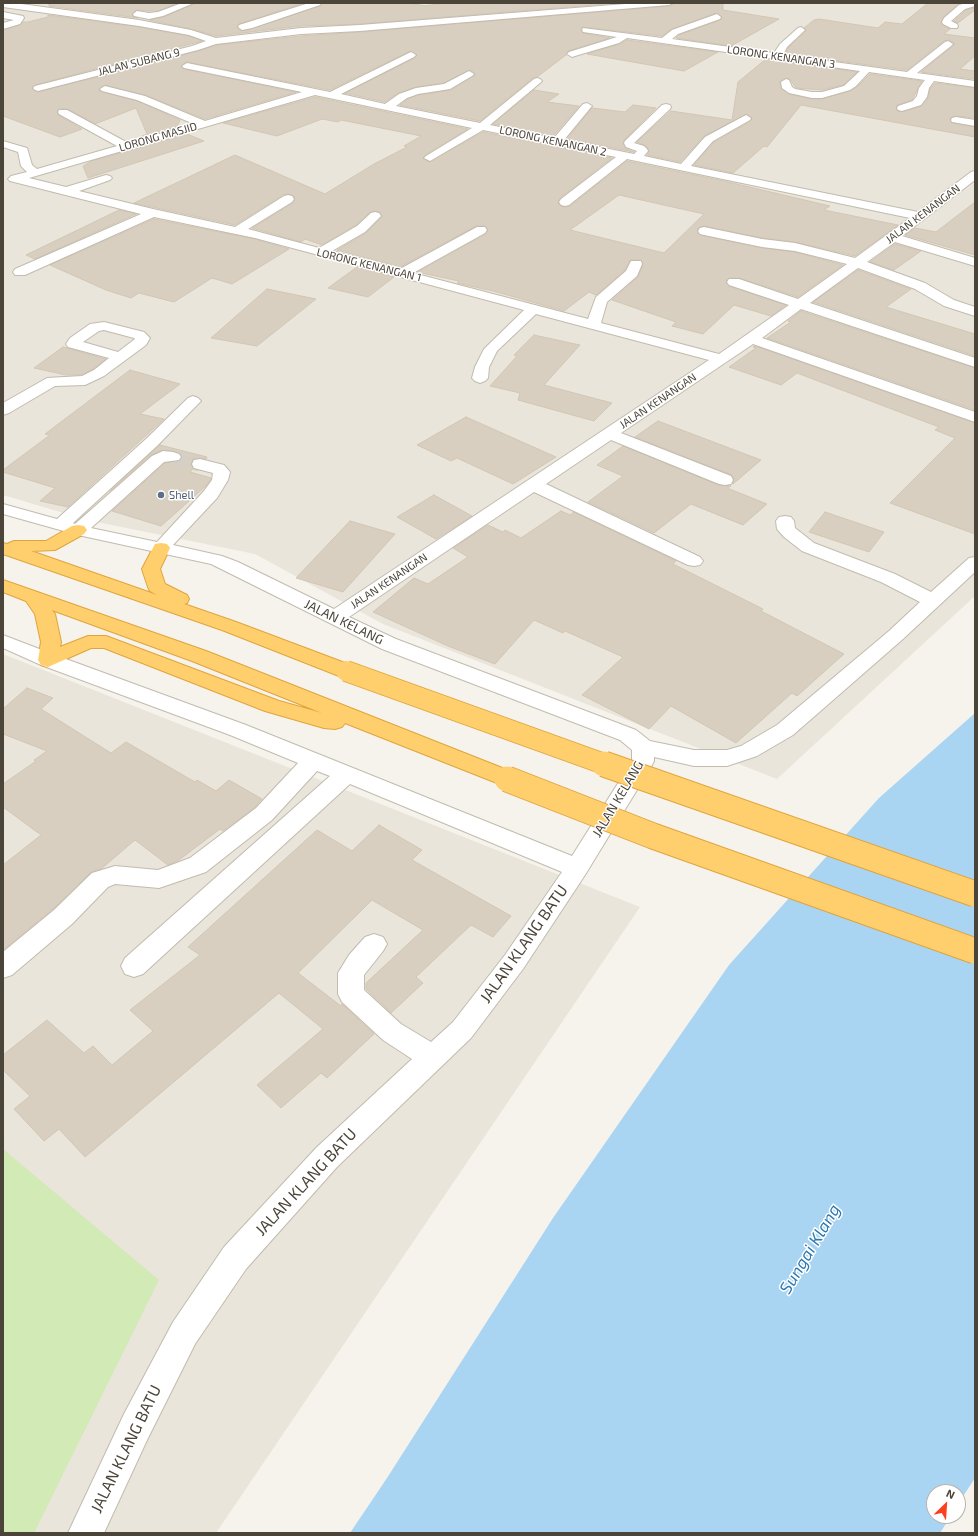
<!DOCTYPE html>
<style>
body{margin:0}
#map{position:relative;width:978px;height:1536px;overflow:hidden;background:#f6f3ec;font-family:"Exo 2",sans-serif}
canvas{display:block}
.frame{position:absolute;inset:0;border:4px solid #4b4439;pointer-events:none}
.north{position:absolute;left:926px;top:1484px;width:40px;height:40px;box-sizing:border-box;background:#fff;border:1px solid #b7b4b0;border-radius:50%;rotate:25deg;font-size:11px;font-weight:700;line-height:16px;text-align:center;color:#4b4439}
.north::after{content:'';display:block;margin:auto;width:14px;height:18px;background:#fc3f1d;clip-path:polygon(50% 0,100% 100%,50% 72%,0 100%)}
</style>
<div id="map">
<canvas width="978" height="1536"></canvas>
<div class="frame"></div>
<div class="north">N</div>
</div>
<script>
const c = document.querySelector('canvas').getContext('2d');
c.lineJoin = 'round';
function fillPath(path, color) { c.fillStyle = color; c.fill(path, 'evenodd'); }
const shape = rows => new Path2D(rows.map(r => 'M' + r).join(''));
function stroke(path, color, width, dash) { c.strokeStyle = color; c.lineWidth = width; c.lineCap = dash ? 'butt' : 'round'; c.setLineDash(dash || []); c.stroke(path); }
function drawText(font, color, halo, rows, align = 'center') {
  c.font = font + ' "Exo 2",sans-serif'; c.lineWidth = 3; c.setLineDash([]); c.textBaseline = 'middle'; c.strokeStyle = halo; c.fillStyle = color; for (const [text, x, y, turn = 0] of rows) {
    c.save(); c.translate(x, y); c.rotate((+turn || 0) * Math.PI / 180); c.textAlign = isNaN(turn) ? turn : align; if (halo) c.strokeText(text, 0, 0); c.fillText(text, 0, 0); c.restore();
  }
}
const residential = shape([
 [3,3,975,3,975,596,777,779,383,624,255,554,87,520,3,495],
 [3,654,640,907,216,1533,3,1533]
]);
const green = shape([
 [3,1149,159,1280,34,1533,3,1533]
]);
const water = shape([
 [975,713,975,1478,958,1504,958,1492,934,1492,934,1516,951,1516,940,1533,350,1533,387,1478,553,1218,729,965,879,798]
]);
const building = shape([
 [49,3,178,3,158,11,149,11,136,10,132,15,134,17,138,18,49,6,49,3],
 [195,3,304,3,239,24,237,27,242,31,320,6,322,3,409,3,425,6,444,3,619,3,360,24,301,26,216,36,191,29,149,20,164,17,195,3],
 [674,3,723,3,723,10,779,19,731,46,676,38,679,35,720,20,722,17,716,13,672,29,662,36,582,27,581,31,583,33,610,38,568,51,566,55,537,77,533,78,480,121,400,105,408,99,418,95,451,90,475,75,475,73,470,70,444,83,416,87,398,93,385,102,345,93,415,58,417,55,410,51,330,90,186,62,181,66,184,69,296,92,205,119,145,95,105,85,99,88,99,90,102,92,137,101,180,120,177,127,138,138,147,134,136,108,95,124,68,109,59,108,57,111,58,115,82,129,60,137,3,116,3,30,20,25,23,22,28,22,48,17,48,15,139,27,189,36,202,41,35,85,32,88,38,92,198,51,216,45,301,36,360,32,669,6,674,3],
 [928,3,961,3,943,17,941,23,942,25,950,29,944,34,975,38,975,56,960,69,975,71,975,79,921,72,954,45,954,43,949,40,944,41,907,70,785,54,788,48,806,31,804,28,814,20,819,19,878,28,885,22,902,24,928,3],
 [975,8,975,10,958,23,954,21,966,10,975,8],
 [627,40,718,52,684,71,587,54,619,44,627,40],
 [766,59,857,72,843,85,822,90,796,88,790,79,786,78,780,81,781,89,788,94,812,99,822,99,850,91,857,87,870,74,922,81,912,100,897,105,897,111,902,112,922,106,928,98,930,89,935,83,975,88,975,118,956,116,952,117,950,119,952,123,975,127,975,137,801,105,767,147,764,146,733,173,694,165,714,142,751,121,752,118,747,114,704,136,680,162,647,155,649,152,648,148,644,145,637,142,671,111,732,120,738,82,766,59],
 [534,90,559,94,547,102,579,106,553,136,493,124,534,90],
 [315,97,468,129,425,155,423,158,429,162,483,132,612,158,560,198,558,203,561,206,565,207,570,206,627,161,724,181,830,206,824,210,898,225,855,256,795,242,762,238,704,226,700,227,697,230,700,235,762,248,795,252,843,265,798,297,739,278,729,278,726,281,729,286,786,305,771,316,734,305,703,334,672,326,676,322,612,300,638,277,643,265,641,260,630,260,625,270,596,295,589,292,564,311,493,291,457,283,459,281,417,272,486,234,488,229,485,226,476,226,400,267,337,250,366,233,382,217,380,212,375,211,370,212,356,225,322,245,305,239,301,242,252,228,293,203,295,198,292,195,288,194,283,195,235,225,134,203,235,155,325,194,374,164,407,147,404,146,421,136,341,120,338,122,322,119,277,136,223,123,315,97],
 [619,195,704,214,664,253,570,230,619,195],
 [633,105,656,108,624,140,623,144,625,148,634,152,567,139,592,108,625,112,633,105],
 [187,134,204,141,88,178,83,166,92,161,187,134],
 [975,202,975,255,905,235,915,228,936,232,975,202],
 [119,210,136,214,35,259,26,255,119,210],
 [154,219,255,239,289,249,232,284,212,278,174,302,139,293,131,298,106,290,50,265,154,219],
 [895,244,921,251,894,270,870,262,895,244],
 [357,267,394,277,368,297,328,288,357,267],
 [858,270,911,289,886,307,975,334,975,356,813,302,858,270],
 [267,289,316,299,257,346,211,338,267,289],
 [801,311,975,368,975,410,767,338,791,322,788,321,801,311],
 [534,335,580,345,544,385,612,403,594,421,518,400,520,393,490,386,517,356,514,355,534,335],
 [755,346,975,423,975,534,890,503,955,438,935,430,939,427,797,373,781,385,729,367,756,348,753,347,755,346],
 [63,347,67,348,106,359,93,369,82,375,66,375,34,368,63,347],
 [130,370,180,384,140,414,164,419,68,507,40,501,55,488,3,472,3,470,50,435,45,434,130,370],
 [466,417,556,457,513,484,457,458,451,461,417,445,466,417],
 [658,421,761,460,733,484,734,479,732,475,635,437,658,421],
 [160,445,207,457,206,459,200,458,193,459,191,465,193,469,190,472,211,478,211,479,206,486,161,526,112,511,165,463,180,461,182,456,179,453,162,450,151,455,110,491,160,445],
 [623,446,718,485,731,486,727,488,767,504,743,525,691,504,654,533,588,502,623,476,597,465,623,446],
 [434,495,472,516,436,539,397,517,434,495],
 [561,511,570,515,574,512,676,561,673,564,763,609,761,611,844,654,797,696,792,693,736,743,671,706,649,729,582,695,623,657,565,631,563,633,534,620,495,664,448,646,373,612,414,578,428,584,468,557,453,548,488,525,503,532,505,530,521,538,561,511],
 [825,512,884,532,869,552,809,532,825,512],
 [350,521,395,534,343,592,296,578,350,521],
 [27,688,53,698,41,709,111,753,126,742,195,782,197,780,216,791,229,780,262,799,253,809,223,831,220,829,179,860,168,865,135,840,101,869,91,872,53,909,3,950,3,865,41,835,3,807,3,784,36,761,34,760,47,751,3,734,3,709,27,688],
 [379,825,422,850,412,860,511,916,493,937,471,925,416,977,423,983,391,1013,366,989,366,983,423,930,372,900,298,973,341,1006,342,1004,374,1034,327,1078,321,1073,281,1108,257,1085,323,1029,279,993,85,1157,59,1129,44,1141,14,1109,30,1096,3,1070,3,1055,47,1020,84,1053,93,1046,112,1065,153,1031,130,1010,200,955,188,947,317,830,352,851,379,825]
]);
const minorTunnel = shape([
 [173,457,200,464]
]);
const minor = shape([
 [3,3,14,3,139,20,191,30,216,38,301,28,360,25,638,3,673,3,669,5,360,31,301,34,216,44,198,50,38,91,35,90,33,88,35,86,192,46,206,41,189,35,139,26,3,7,3,3],
 [182,3,194,3,163,16,149,19,134,16,133,14,137,11,149,13,158,12,182,3],
 [309,3,321,3,320,5,252,28,242,30,238,27,239,25,309,3],
 [966,3,975,3,975,6,965,9,951,21,957,24,958,26,957,28,951,28,943,24,942,22,944,18,959,5,966,3],
 [3,12,23,16,24,18,20,24,3,29,3,23,14,20,3,18,3,12],
 [717,14,721,17,720,19,678,34,672,39,774,53,780,44,798,28,801,27,805,30,787,47,783,55,907,72,945,42,948,41,953,44,951,46,917,73,975,81,975,87,934,81,929,88,927,97,921,105,902,111,898,110,897,108,898,106,913,101,917,96,919,88,925,80,869,72,856,86,850,90,822,98,812,98,789,93,782,88,781,82,786,79,789,80,792,87,795,89,812,92,822,92,844,86,860,71,627,38,619,43,575,56,572,57,567,54,569,52,617,37,583,32,582,30,583,28,662,38,672,30,717,14],
 [411,52,416,55,414,57,341,94,385,104,399,94,416,88,444,84,469,71,474,74,472,76,450,89,418,94,407,98,396,106,480,123,534,79,537,78,540,79,542,81,540,83,490,125,554,138,583,104,587,103,592,106,564,140,634,154,637,151,626,147,624,143,625,141,662,105,666,104,670,105,671,107,670,109,634,143,644,146,647,149,648,151,644,156,681,164,705,137,746,115,751,118,750,120,713,141,691,166,918,212,971,172,975,171,975,180,902,236,975,258,975,266,895,242,867,262,925,283,954,300,975,307,975,316,944,306,915,289,858,268,810,303,975,358,975,367,801,309,762,338,975,412,975,422,753,344,621,433,731,476,733,480,731,484,725,485,719,484,611,440,546,484,700,557,703,561,700,565,694,566,688,565,534,492,349,617,396,639,636,730,650,741,694,750,727,750,741,746,777,725,889,631,920,602,881,582,802,551,784,537,777,529,776,521,779,517,785,516,791,517,794,521,795,528,814,543,895,574,931,592,969,558,975,557,975,572,903,639,793,735,757,756,727,766,694,766,654,757,654,761,651,767,585,875,523,969,471,1038,337,1167,246,1269,195,1344,148,1438,104,1533,68,1533,124,1414,173,1322,224,1247,317,1147,412,1059,383,1040,342,1002,338,994,338,973,349,955,365,937,374,934,383,937,387,944,383,951,364,975,364,990,401,1024,431,1042,453,1022,505,955,562,872,350,784,143,974,134,977,125,974,121,966,125,958,330,776,317,771,272,820,206,872,159,888,115,884,108,887,72,924,12,975,3,978,3,952,54,910,92,873,115,866,158,870,190,858,256,808,298,763,230,735,41,665,3,648,3,635,55,655,246,725,572,856,632,761,632,750,620,740,382,649,211,564,78,535,3,514,3,504,57,519,146,439,188,398,193,396,198,398,201,401,198,404,158,445,73,523,75,524,152,456,163,451,173,452,179,454,181,457,179,460,164,462,91,528,157,542,204,491,212,480,213,473,194,468,192,464,194,460,200,459,224,465,230,472,228,480,217,498,173,545,222,556,238,562,334,609,709,360,536,314,497,351,489,367,488,378,485,381,480,383,475,381,472,378,475,367,484,349,524,310,255,238,154,217,25,275,15,275,13,272,15,269,141,214,10,181,8,179,11,176,27,172,21,166,18,152,3,147,3,141,27,148,32,165,37,169,117,146,59,114,58,112,59,110,67,110,128,143,194,124,137,100,102,91,100,89,105,86,145,96,205,121,302,92,184,68,182,66,187,63,330,92,411,52],
 [315,95,472,128,426,156,424,158,430,161,483,130,616,157,561,199,559,202,561,205,565,206,569,205,627,159,910,218,855,258,795,243,762,239,704,227,700,228,698,231,700,234,704,235,762,247,795,251,847,264,798,299,739,279,729,279,727,282,729,285,789,305,719,354,601,323,607,302,637,276,642,264,641,261,631,261,626,271,596,297,588,319,413,273,485,233,487,230,485,227,477,227,400,269,332,251,365,232,381,216,379,213,375,212,371,213,357,226,319,248,248,229,292,202,294,199,292,196,288,195,284,196,235,227,153,209,79,191,110,180,112,178,110,176,106,175,66,187,29,178,315,95],
 [956,117,975,120,975,126,952,122,951,120,952,118,956,117],
 [104,322,144,332,150,338,146,345,104,376,85,385,55,386,9,413,3,415,3,403,47,378,82,376,94,370,109,358,68,347,66,344,70,338,90,324,104,322],
 [104,330,134,338,135,339,118,352,83,342,99,331,104,330]
]);
const highway = shape([
 [78,525,84,526,87,530,84,534,55,550,31,551,157,595,150,591,148,587,142,569,155,544,161,543,167,544,170,548,160,569,165,584,187,595,189,599,187,603,184,604,236,622,353,666,356,671,353,676,346,678,339,676,222,630,3,554,3,543,7,544,14,541,46,541,72,526,78,525],
 [3,580,206,651,515,773,518,779,515,785,507,787,345,723,342,727,335,729,324,728,265,711,104,648,91,648,48,667,41,665,38,660,41,642,35,614,26,601,3,592,3,580],
 [52,610,192,661,322,713,279,701,106,636,88,636,60,647,61,642,55,614,52,610]
]);
const highwayBridgeFar1 = shape([
 [346,671,607,765]
]);
const highwayBridge = shape([
 [604,764,975,894],
 [507,779,653,836,975,951]
]);
const markers = [
 [161,495,4,"#5c6f8a"]
];
const farStreetnames = [
 ["LORONG KENANGAN 3",781,57,8],
 ["JALAN SUBANG 9",139,62,-14],
 ["LORONG MASJID",158,137,-16],
 ["LORONG KENANGAN 2",553,141,12],
 ["JALAN KENANGAN",923,214,-37],
 ["LORONG KENANGAN 1",369,265,14],
 ["JALAN KENANGAN",658,401,-34],
 ["JALAN KENANGAN",389,581,-34]
];
const farServicenames = [
 ["Shell",169,495]
];
const streetNames = [
 ["JALAN KELANG",344,622,26],
 ["JALAN KELANG",618,799,-59]
];
const nearStreetnames = [
 ["JALAN KLANG BATU",524,944,-55],
 ["JALAN KLANG BATU",306,1182,-47],
 ["JALAN KLANG BATU",126,1449,-64]
];
const nearWaternames = [
 ["Sungai Klang",810,1249,-59]
];
fillPath(residential, '#eae5da');
fillPath(green, '#d2eab5');
fillPath(water, '#a9d4f2');
fillPath(building, '#d8cfc1');
stroke(building, '#d3c7b4', 1);
stroke(minorTunnel, '#d4d0c8', 15, [15, 8]);
stroke(minor, '#c2bbae', 2);
stroke(highway, '#e0a43c', 2);
fillPath(minor, '#fff');
fillPath(highway, '#ffcf6e');
stroke(highwayBridgeFar1, '#e0a43c', 22, []);
stroke(highwayBridge, '#e0a43c', 27, []);
stroke(highwayBridgeFar1, '#ffcf6e', 20);
stroke(highwayBridge, '#ffcf6e', 25);
for (const [x, y, r, color] of markers) { const dot = new Path2D(); dot.arc(x, y, r, 0, 2 * Math.PI); c.fillStyle = color; c.fill(dot); stroke(dot, '#fff', 1.5); }
drawText('11px', '#4b4439', '#fff', farStreetnames);
drawText('11px', '#4e5e75', '#fff', farServicenames, 'left');
drawText('13px', '#4b4439', '#fff', streetNames);
drawText('16px', '#4b4439', '#fff', nearStreetnames);
drawText('italic 17px', '#2e7ab2', '#fff', nearWaternames);
</script>
